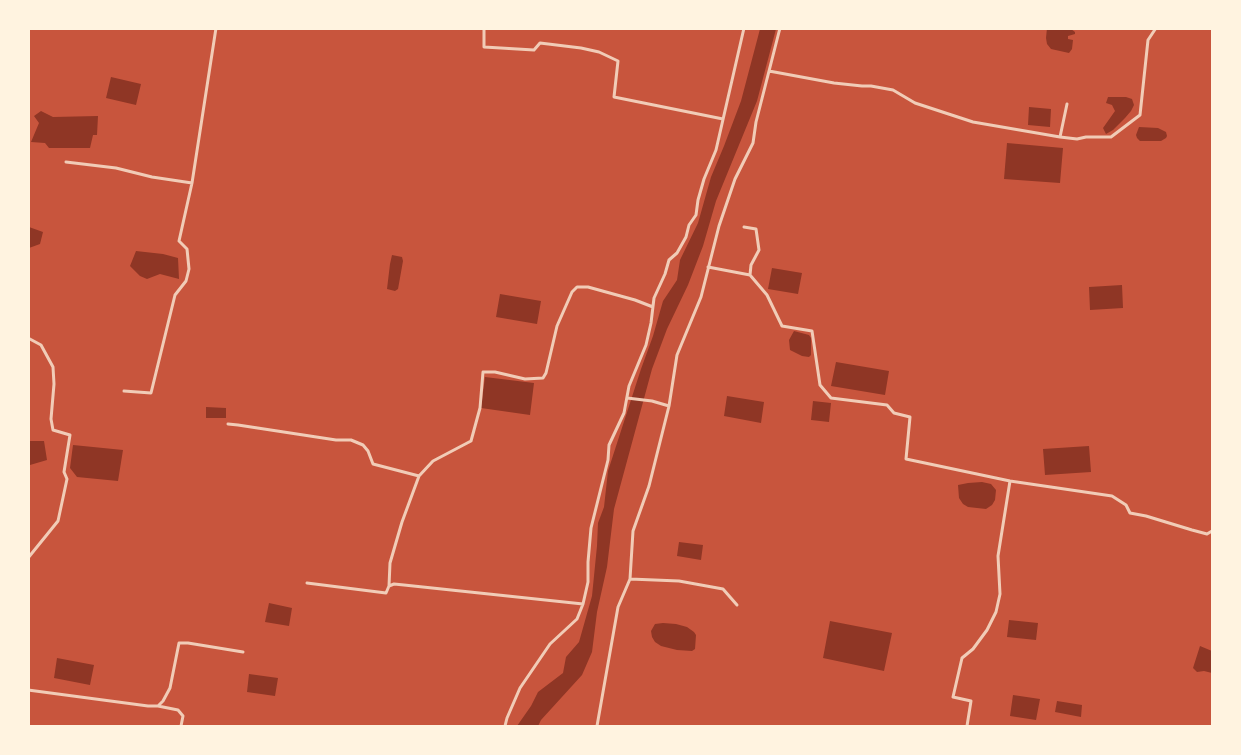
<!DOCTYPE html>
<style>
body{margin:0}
#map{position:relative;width:1241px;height:755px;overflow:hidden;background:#c8553d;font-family:Ubuntu,sans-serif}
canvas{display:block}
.frame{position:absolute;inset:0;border:30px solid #fff3e0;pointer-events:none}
</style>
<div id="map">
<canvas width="1241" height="755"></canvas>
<div class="frame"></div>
</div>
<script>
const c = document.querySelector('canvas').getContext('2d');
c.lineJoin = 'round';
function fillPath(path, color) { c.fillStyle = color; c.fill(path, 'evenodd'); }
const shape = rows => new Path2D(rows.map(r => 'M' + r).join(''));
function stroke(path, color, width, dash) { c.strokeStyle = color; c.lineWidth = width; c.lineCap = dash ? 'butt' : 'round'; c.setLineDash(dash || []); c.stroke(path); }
const water = shape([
 [1047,28,1071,29,1075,32,1075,34,1068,36,1068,39,1073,40,1072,49,1069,53,1051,49,1047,44,1046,38],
 [760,29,776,29,757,101,716,201,703,246,688,285,667,329,652,369,614,509,607,567,597,612,592,652,582,675,541,720,538,726,517,726,531,706,538,692,563,673,566,657,579,642,592,596,597,546,598,523,604,507,608,471,641,369,653,336,663,301,677,280,680,260,698,223,711,177,724,146,741,101],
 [111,77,141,84,136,105,106,98],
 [1108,97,1126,97,1132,99,1134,105,1131,111,1125,118,1113,130,1106,134,1103,128,1115,111,1112,105,1106,103],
 [1029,107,1051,109,1050,127,1028,125],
 [41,111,53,117,98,116,97,135,93,135,90,148,49,148,45,143,31,142,39,123,34,116],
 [1139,127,1158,128,1166,132,1167,136,1166,138,1161,141,1140,141,1137,138,1136,135],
 [1007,143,1063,148,1060,183,1004,179],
 [29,227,43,232,40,244,29,248],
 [136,251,163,254,178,258,179,279,160,274,147,279,140,276,130,266],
 [392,255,402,257,403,261,398,289,395,291,387,289,390,264],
 [772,268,802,273,798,294,768,289],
 [1122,285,1123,308,1090,310,1089,287],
 [500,294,541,301,537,324,496,317],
 [794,331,809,335,811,338,811,355,809,357,802,356,790,350,789,340],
 [836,362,889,371,885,395,831,386],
 [485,377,534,383,530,415,481,408],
 [727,396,764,402,761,423,724,416],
 [813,401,831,403,829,422,811,420],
 [206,407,226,408,226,418,206,418],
 [29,441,44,441,47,460,30,465,29,464],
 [73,445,123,450,118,481,77,477,70,468],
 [1089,446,1091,472,1045,475,1043,449],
 [982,482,991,484,996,490,995,500,992,505,986,509,968,507,963,504,959,498,958,485,968,483],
 [679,542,703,545,701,560,677,556],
 [269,603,292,608,289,626,265,622],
 [1009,620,1038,623,1036,640,1007,637],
 [830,621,892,633,884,671,823,658],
 [663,623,676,624,687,627,694,632,696,635,695,649,692,651,677,650,661,646,655,642,652,637,651,631,655,624],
 [1200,646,1212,651,1212,673,1204,671,1197,672,1193,668],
 [57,658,94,665,90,685,54,678],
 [249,674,278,678,275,696,247,692],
 [1013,695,1040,699,1036,720,1010,716],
 [1057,701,1082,705,1081,717,1055,712]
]);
const minor = shape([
 [484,28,484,47,534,50,540,43,581,48,599,52,618,61,614,97,723,119],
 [769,71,834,83,862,86,871,86,893,90,915,103,973,122,1060,137],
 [1067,104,1060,137,1077,139,1086,137,1111,137,1140,115,1148,40,1156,28],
 [66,162,116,168,152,177,192,183],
 [744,227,756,229,759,250,751,265,750,275],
 [708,267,750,275,767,295,782,326,812,331,820,385,831,398,887,405,894,413,910,417,906,459,1010,481,1112,496,1126,505,1130,513,1146,516,1192,530,1207,534,1212,531],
 [28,338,41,345,53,367,54,384,51,419,53,430,70,435,64,472,67,479,58,521,28,558],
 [124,391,151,393,175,295,186,281,189,269,187,249,179,241,192,183,216,28],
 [627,398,652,401,669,406],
 [228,424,238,425,336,440,351,440,363,445,368,451,373,464,419,476],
 [630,579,679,581,723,589,737,605],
 [307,583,386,593,389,586,394,584,404,585,583,604],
 [389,586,390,563,402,522,419,476,433,461,471,441,480,408,483,372,495,372,525,379,543,378,546,373,557,326,572,292,577,287,588,287,635,300,653,307],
 [28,690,148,706,158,706,178,710,183,716,181,726],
 [158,706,163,701,170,688,179,643,188,643,243,652],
 [505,726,507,718,520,688,550,644,577,619,583,604,588,582,588,562,591,528,608,460,609,445,624,413,629,386,646,345,651,323,654,298,665,274,669,260,677,253,686,237,689,225,696,215,698,200,704,179,716,150,744,28],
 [597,726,618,607,630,579,633,531,649,486,669,406,677,355,701,297,719,226,735,179,753,143,756,122,780,28],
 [967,726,971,701,953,697,962,658,973,649,987,630,996,612,1000,594,998,556,1010,481]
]);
fillPath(water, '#8f3625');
stroke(minor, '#f1ccb7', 3);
</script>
